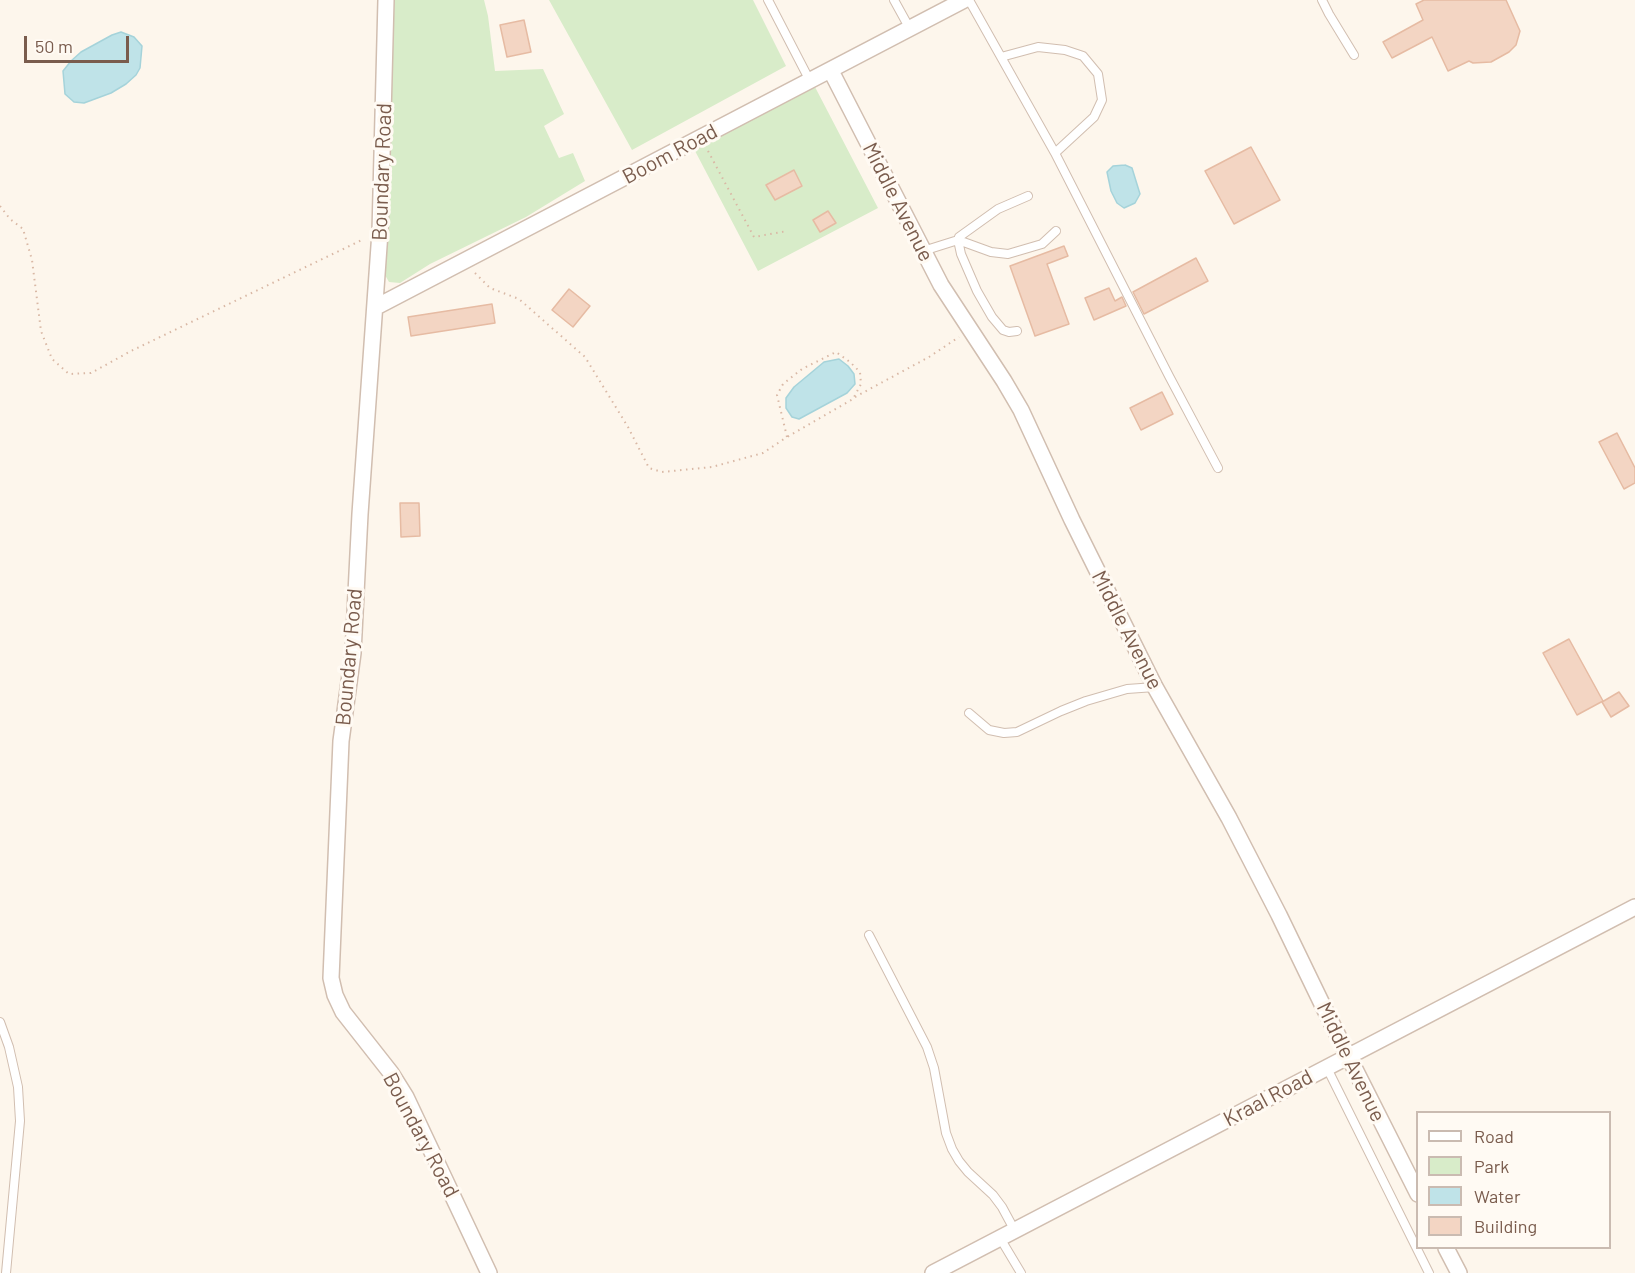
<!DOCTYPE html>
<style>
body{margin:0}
#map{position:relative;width:1635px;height:1273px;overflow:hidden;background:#fdf6ec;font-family:Barlow,sans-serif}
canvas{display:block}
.legend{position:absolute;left:1416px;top:1111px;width:195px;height:138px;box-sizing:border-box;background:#fffaf3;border:2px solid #cabbb1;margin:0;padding:8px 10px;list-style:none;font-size:18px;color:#7a5c4d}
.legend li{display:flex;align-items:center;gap:12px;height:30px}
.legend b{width:30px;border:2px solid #cabbb1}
.scale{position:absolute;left:24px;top:36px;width:105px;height:27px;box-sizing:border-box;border:3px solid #7a5c4d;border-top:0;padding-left:8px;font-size:18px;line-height:21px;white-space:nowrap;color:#7a5c4d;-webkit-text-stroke:4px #fffaf3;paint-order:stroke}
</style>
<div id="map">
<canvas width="1635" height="1273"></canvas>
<ul class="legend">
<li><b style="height:8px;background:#fff"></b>Road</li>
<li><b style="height:16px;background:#d8ecc9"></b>Park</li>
<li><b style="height:16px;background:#bfe3e8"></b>Water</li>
<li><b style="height:16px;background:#f3d5c3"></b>Building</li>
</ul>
<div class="scale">50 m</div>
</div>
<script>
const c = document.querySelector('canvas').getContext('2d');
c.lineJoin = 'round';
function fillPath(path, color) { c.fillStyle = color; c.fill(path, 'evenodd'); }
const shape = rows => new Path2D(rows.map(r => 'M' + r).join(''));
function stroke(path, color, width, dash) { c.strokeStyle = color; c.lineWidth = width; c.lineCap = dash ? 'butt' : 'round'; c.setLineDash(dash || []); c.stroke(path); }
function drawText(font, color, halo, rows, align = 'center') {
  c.font = font + ' Barlow,sans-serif'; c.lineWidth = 6; c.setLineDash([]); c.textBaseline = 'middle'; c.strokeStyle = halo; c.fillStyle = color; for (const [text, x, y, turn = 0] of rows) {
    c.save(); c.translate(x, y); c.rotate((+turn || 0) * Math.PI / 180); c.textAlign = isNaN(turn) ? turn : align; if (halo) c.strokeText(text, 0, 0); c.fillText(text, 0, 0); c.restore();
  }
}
const green = shape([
 [392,0,484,0,488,16,495,71,543,69,564,114,544,126,559,158,573,153,585,181,526,217,430,264,400,283,389,282,385,275],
 [549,0,753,0,786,66,632,150],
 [815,87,878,208,758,271,694,149]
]);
const water = shape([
 [121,32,134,37,142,46,140,68,136,75,126,84,111,93,84,103,74,102,65,94,63,71,71,61,81,52,112,35,121,32],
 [1125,165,1132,168,1140,194,1135,203,1124,208,1117,203,1111,191,1107,172,1113,166,1125,165],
 [839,359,848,366,854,374,855,384,847,393,799,419,792,417,786,408,786,398,794,387,824,362,839,359]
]);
const building = shape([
 [1424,0,1506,0,1520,31,1516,45,1509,52,1491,62,1473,63,1469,61,1448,71,1432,37,1392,58,1383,42,1423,20,1416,4,1424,0],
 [524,20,531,52,507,57,500,25,524,20],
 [1251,147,1280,200,1234,224,1205,171,1251,147],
 [794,170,802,186,775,200,766,185,794,170],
 [828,211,836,223,820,232,813,220,828,211],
 [1064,246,1068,256,1047,264,1069,324,1035,336,1010,266,1064,246],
 [1196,258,1208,281,1144,314,1133,292,1196,258],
 [1109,288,1115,301,1122,297,1126,306,1094,320,1085,298,1109,288],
 [569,289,590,306,573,327,552,310,569,289],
 [492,304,495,323,411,336,408,317,492,304],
 [1162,392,1173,414,1141,430,1130,408,1162,392],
 [1617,433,1635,468,1635,483,1624,489,1599,442,1617,433],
 [400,503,419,503,420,536,401,537,400,503],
 [1569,639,1603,701,1577,715,1543,653,1569,639],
 [1619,692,1629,706,1611,717,1602,702,1619,692]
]);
const path = shape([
 [708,151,754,237,787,231],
 [0,206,10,219,23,229,32,260,41,331,52,359,69,374,91,373,131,351,364,239],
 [475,273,490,288,519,299,585,357,628,427,649,468,662,472,712,467,763,453,787,437,777,395,783,384,802,369,836,352,850,362,860,372,861,384,853,399,787,437],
 [855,397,929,357,959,337]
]);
const service = shape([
 [768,0,810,81],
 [894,0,910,29],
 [969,0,1055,153,1169,376,1218,468],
 [1322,0,1329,14,1354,55],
 [1001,57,1038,47,1065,50,1083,56,1098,74,1102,100,1094,117,1055,153],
 [923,251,958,240,991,252,1008,254,1042,244,1056,231],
 [1017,331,1009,332,1003,330,992,317,977,291,961,254,958,240,959,237,998,209,1028,196],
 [969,713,989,730,1004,733,1017,732,1061,711,1086,701,1127,689,1155,687],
 [869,935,927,1047,934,1068,946,1133,952,1149,959,1161,968,1172,993,1195,1002,1207,1015,1231],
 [0,1022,9,1047,18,1087,20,1121,6,1273],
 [1327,1068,1429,1273],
 [1000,1238,1021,1273]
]);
const minor = shape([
 [386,0,380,232,360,514,353,653,341,741,331,978,335,995,343,1012,391,1073,406,1097,489,1273],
 [831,71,941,285,1004,381,1021,410,1072,520,1155,687,1229,818,1279,915,1323,1006,1418,1194],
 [376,307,964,0],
 [1446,1248,1459,1273],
 [933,1273,1635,907]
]);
const streetNames = [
 ["Boom Road",670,154,-28],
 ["Boundary Road",382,172,-88],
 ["Middle Avenue",898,202,63],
 ["Middle Avenue",1127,630,63],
 ["Boundary Road",349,657,-85],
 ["Middle Avenue",1351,1062,64],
 ["Kraal Road",1268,1098,-28],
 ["Boundary Road",421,1135,62]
];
fillPath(green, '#d8ecc9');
fillPath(water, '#bfe3e8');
stroke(water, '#a5d3da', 1.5);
fillPath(building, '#f3d5c3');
stroke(building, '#e6bba3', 1.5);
stroke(service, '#d1beb0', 10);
stroke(minor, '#d1beb0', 18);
stroke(path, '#d9b8a5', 2, [1.5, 4.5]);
stroke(service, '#fff', 8);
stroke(minor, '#fff', 15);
drawText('21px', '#7a5c4d', '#fffaf3', streetNames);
</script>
